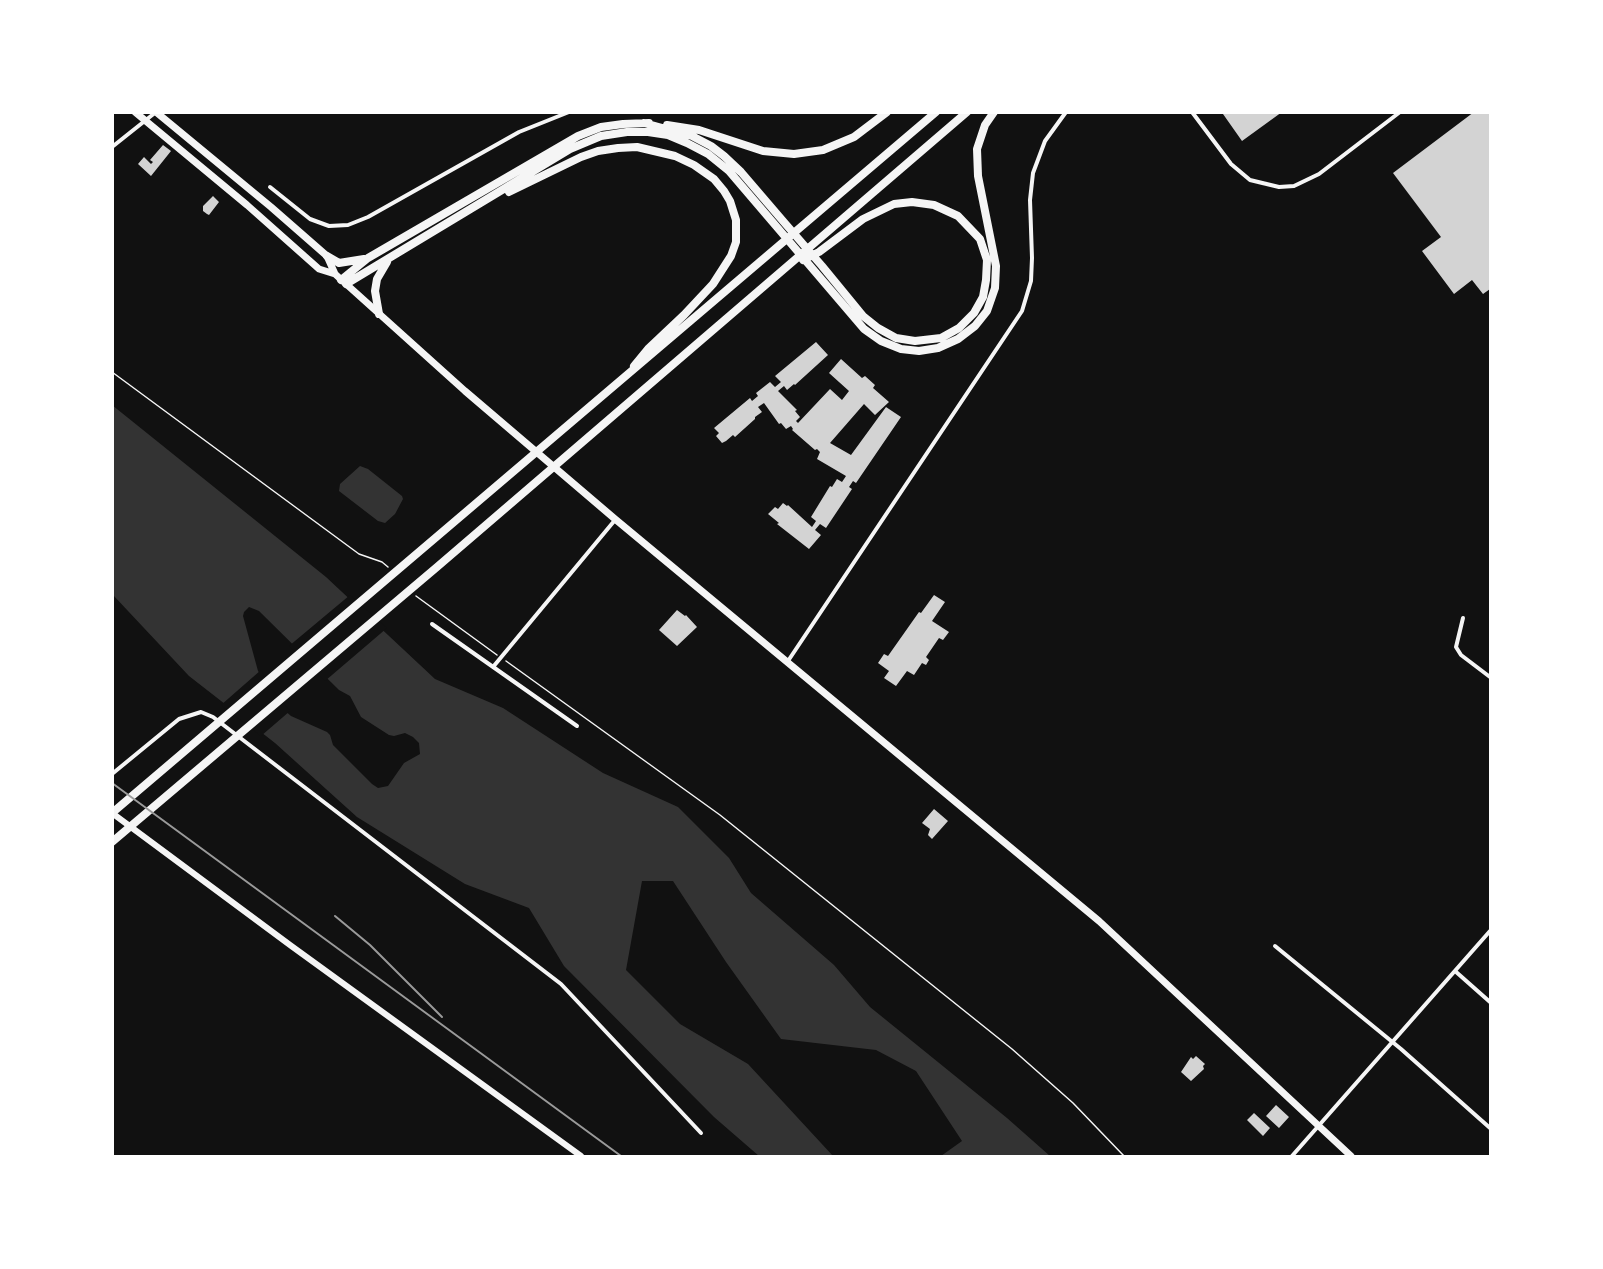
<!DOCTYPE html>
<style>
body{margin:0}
#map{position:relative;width:1603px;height:1269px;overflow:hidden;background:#111;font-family:Raleway,sans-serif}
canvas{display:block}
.frame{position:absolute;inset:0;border:114px solid #fff;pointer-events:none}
</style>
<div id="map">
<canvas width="1603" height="1269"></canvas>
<div class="frame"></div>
</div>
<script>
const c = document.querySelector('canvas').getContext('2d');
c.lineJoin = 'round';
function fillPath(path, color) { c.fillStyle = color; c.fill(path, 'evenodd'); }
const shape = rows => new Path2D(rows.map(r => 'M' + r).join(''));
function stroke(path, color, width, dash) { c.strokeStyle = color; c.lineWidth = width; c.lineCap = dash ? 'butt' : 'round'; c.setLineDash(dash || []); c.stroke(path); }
const water = shape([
 [112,405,326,577,435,679,503,708,603,773,678,807,729,858,751,893,834,965,870,1007,1007,1118,1050,1156,941,1156,962,1141,916,1071,876,1050,781,1039,726,962,673,881,642,881,626,970,680,1024,748,1064,833,1156,759,1156,714,1117,564,966,529,908,465,884,357,817,275,743,189,676,113,595],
 [249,607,259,611,339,690,350,696,361,717,389,735,394,736,405,733,413,737,419,743,420,754,404,763,388,786,378,788,372,784,333,745,330,735,327,732,291,716,284,710,258,671,243,616,244,612],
 [360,466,368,469,402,496,403,499,395,514,385,523,378,521,339,491,340,484]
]);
const pier = shape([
 [350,595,387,628,325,681,289,646],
 [261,670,271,688,290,711,261,736,221,705]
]);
const building = shape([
 [1225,112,1282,112,1242,141,1223,114],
 [1474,112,1490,112,1490,289,1483,294,1472,280,1454,294,1422,251,1441,237,1393,173],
 [163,145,171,151,151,176,138,164,144,157,151,164,153,162,150,160],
 [213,196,219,202,209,215,207,214,203,211,203,206],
 [816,342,828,355,795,385,794,384,787,390,784,386,778,391,797,410,795,411,800,417,796,421,798,423,830,389,842,400,849,391,829,373,841,359,862,378,865,376,875,385,873,388,889,402,875,415,864,404,830,443,851,455,886,407,901,417,856,483,853,481,849,487,852,489,826,528,820,524,815,530,821,535,809,549,777,524,779,523,768,514,775,507,778,509,783,503,787,506,788,505,812,527,816,521,811,517,830,486,832,487,837,479,842,482,846,476,817,459,820,452,817,449,815,450,792,430,793,429,791,426,786,429,781,423,779,424,764,403,758,407,762,412,755,417,755,419,735,437,733,435,726,441,722,443,716,436,719,433,714,428,750,398,752,401,758,396,756,393,770,382,775,387,781,382,775,376],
 [934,595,945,602,932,621,949,632,943,640,939,638,926,657,929,660,926,665,922,663,914,675,907,671,896,686,884,678,889,671,878,663,884,654,888,656,919,612,921,613],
 [677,610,685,616,686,615,697,627,677,646,659,630],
 [934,809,948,821,932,839,928,835,930,829,922,823],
 [1196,1056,1205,1064,1203,1066,1204,1069,1191,1081,1181,1072,1191,1057,1193,1059],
 [1276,1105,1289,1117,1279,1128,1266,1116],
 [1254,1113,1270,1128,1263,1136,1247,1120]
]);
const path = shape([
 [112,372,359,554,382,562,388,567],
 [416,596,497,655],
 [506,661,720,815,1012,1049,1073,1103,1124,1156]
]);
const minor = shape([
 [1192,112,1231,164,1250,180,1279,187,1294,186,1319,174,1400,112],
 [112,147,156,112],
 [270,187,310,219,329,226,348,225,368,217,519,132,569,112],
 [1463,618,1456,647,1461,655,1490,677],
 [432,624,577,726],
 [788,661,1022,311,1031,281,1032,258,1030,200,1033,173,1045,141,1066,112],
 [493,667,615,520],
 [112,774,179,719,201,712,213,717,561,984,701,1133],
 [1275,946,1401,1049,1490,1128],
 [1455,971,1490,1002],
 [1292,1156,1490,931]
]);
const secondary = shape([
 [112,813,290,945,581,1156]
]);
const primary = shape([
 [135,112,247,205,319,269,335,274],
 [156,112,271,207,327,256,335,274,465,391,615,519,1099,921,1351,1156]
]);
const motorway = shape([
 [644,123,692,136,711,146,724,156,741,172,783,221,822,266,863,316,878,328,896,338,915,341,941,338,959,328,974,313,983,297,986,280,987,260,980,239,958,216,934,205,912,202,894,204,863,219,819,252,803,260],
 [667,125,699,130,763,151,794,154,823,150,854,137,887,112],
 [509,192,581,157,598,151,618,148,637,147,675,156,694,165,714,179,724,191,730,201,736,220,736,242,731,256,713,284,684,315,648,349,634,366],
 [327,256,339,263,364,259],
 [341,280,368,258,578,136,601,127,623,124,649,123],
 [346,284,570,149,601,136,627,132,648,132,668,135,687,143,708,154,729,171,864,329,881,341,901,349,919,351,938,348,958,339,975,326,987,311,995,288,996,266,978,176,977,149,985,125,994,112],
 [379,314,375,291,377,279,387,262],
 [112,813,936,112],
 [112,842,437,567,967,112]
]);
const rail = shape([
 [112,783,621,1156],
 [335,916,370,945,442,1017]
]);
fillPath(water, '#333');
fillPath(pier, '#111');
fillPath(building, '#d3d3d3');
stroke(path, '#f5f5f5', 1.5);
stroke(minor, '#f5f5f5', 4);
stroke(secondary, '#f5f5f5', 6);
stroke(primary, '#f5f5f5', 7);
stroke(motorway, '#f5f5f5', 8);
stroke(rail, '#9a9a9a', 2);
</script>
